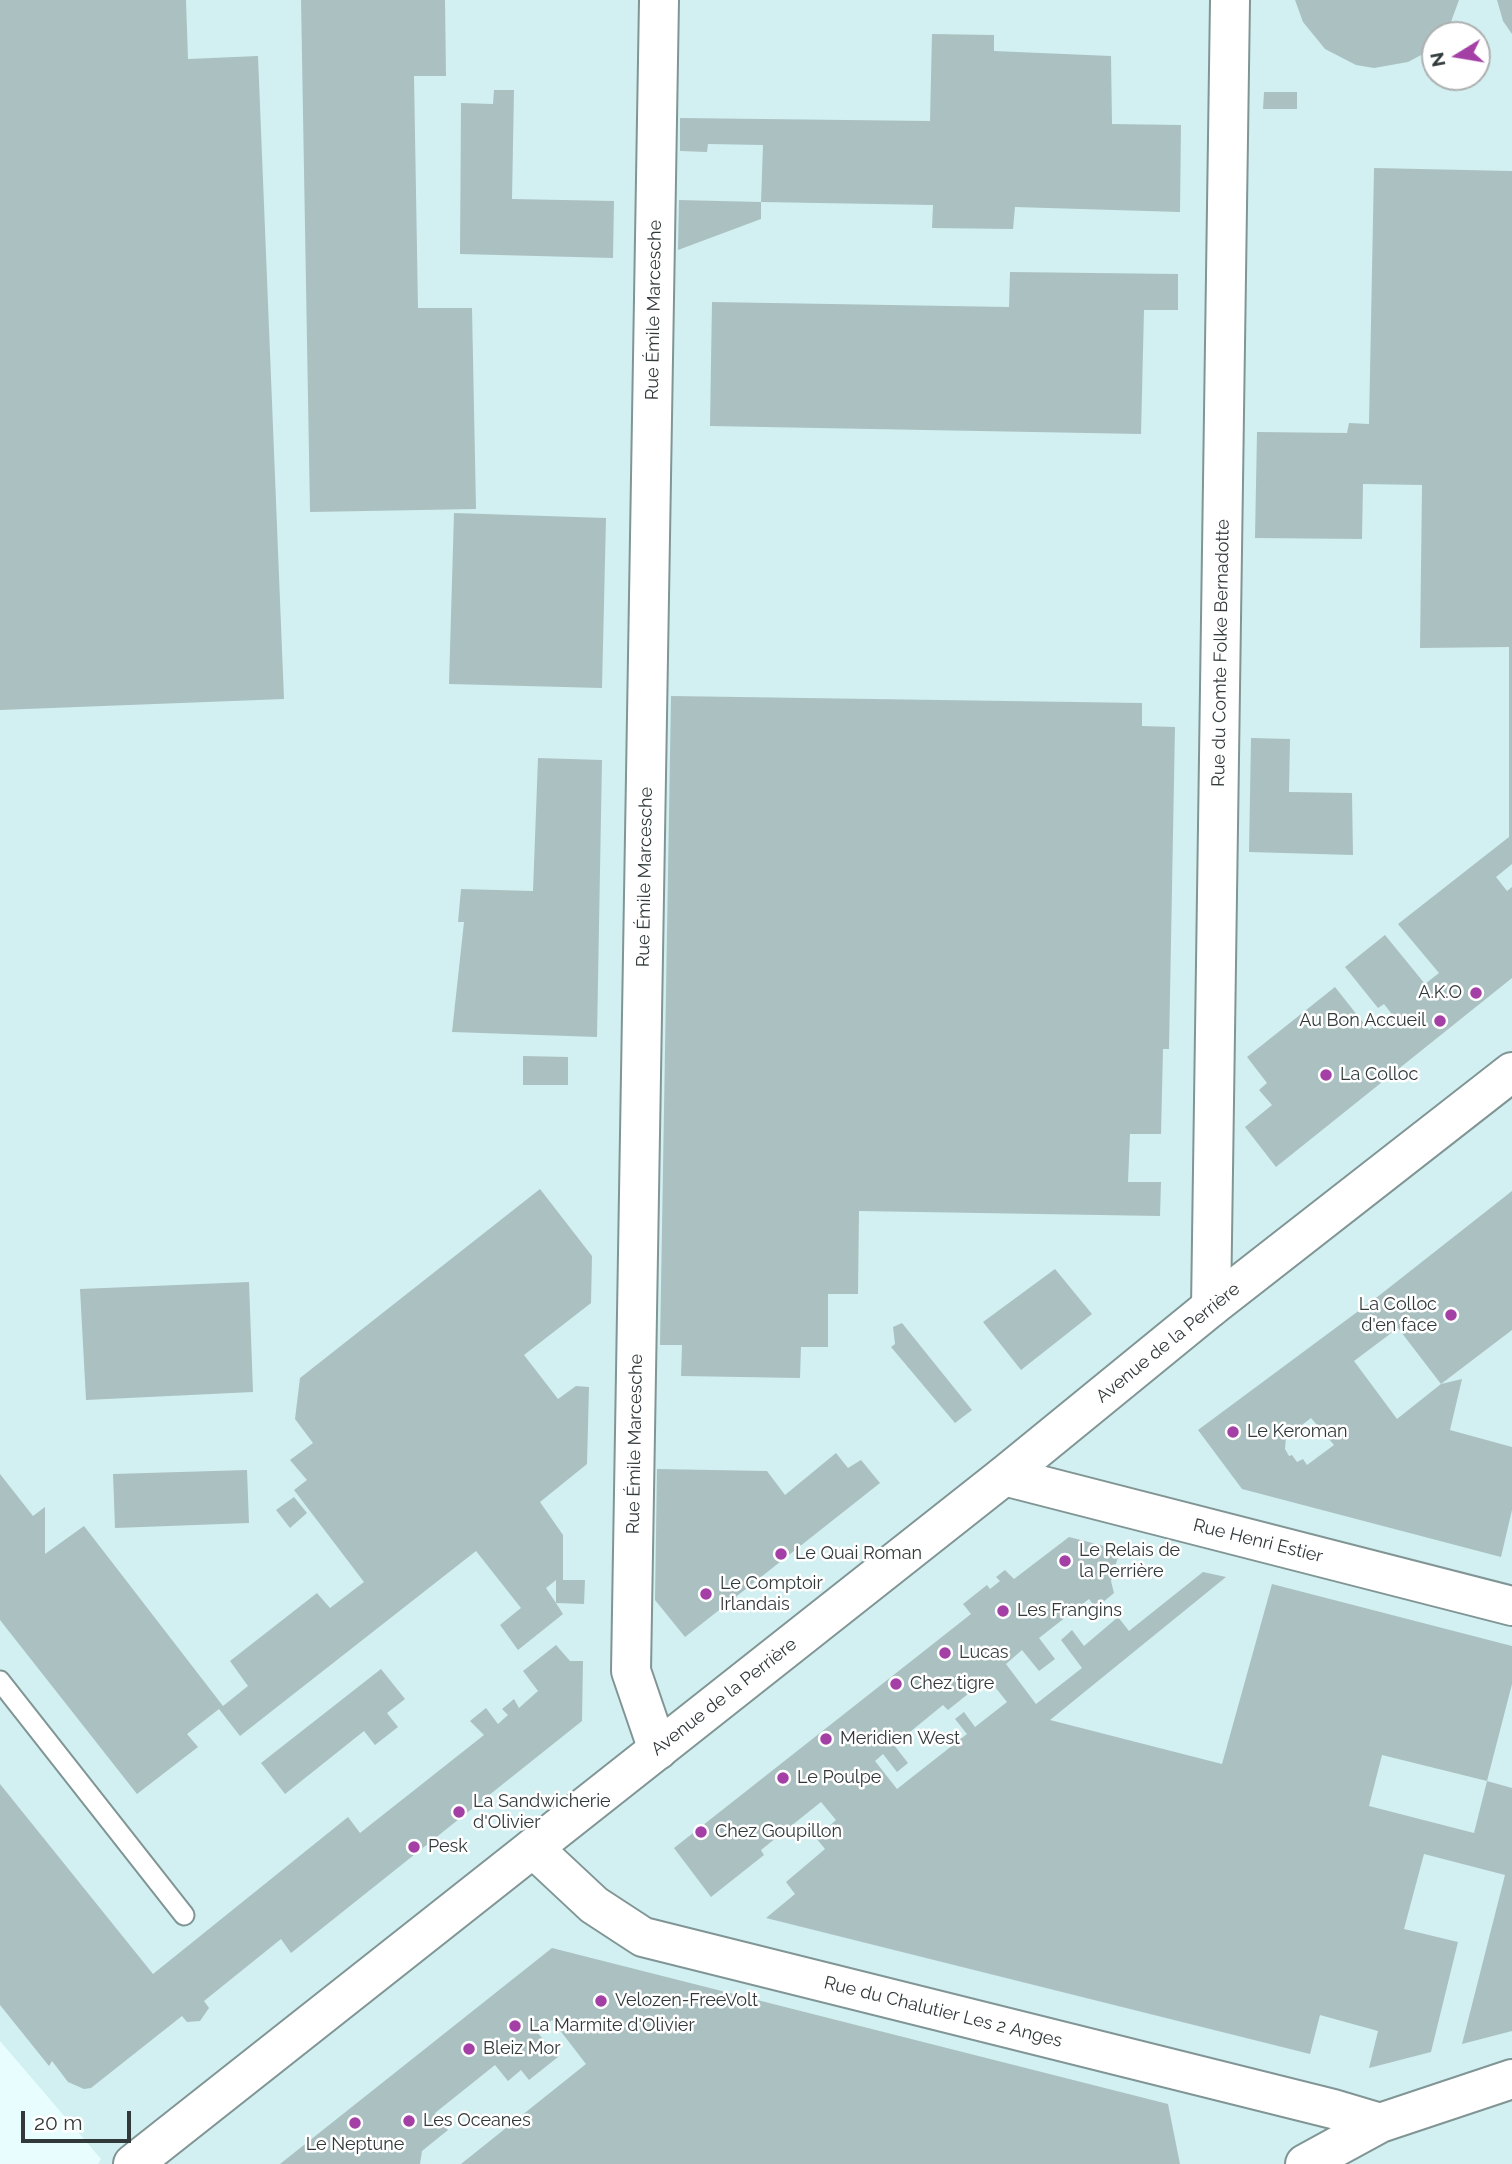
<!DOCTYPE html>
<meta charset="utf-8">
<style>
body{margin:0}
#map{position:relative;width:1512px;height:2164px;overflow:hidden;background:#e7fdfe;font-family:Raleway,sans-serif}
canvas{display:block}
.north{position:absolute;left:1421px;top:21px;width:70px;height:70px;box-sizing:border-box;background:#fff;border:2px solid #adb0b0;border-radius:50%;rotate:259deg;font-size:19px;font-weight:700;line-height:28px;text-align:center;color:#31393a}
.north::after{content:'';display:block;margin:auto;width:24px;height:32px;background:#a440a5;clip-path:polygon(50% 0,100% 100%,50% 72%,0 100%)}
.scale{position:absolute;left:21px;top:2111px;width:110px;height:32px;box-sizing:border-box;border:4px solid #31393a;border-top:0;padding-left:9px;font-size:21px;line-height:24px;white-space:nowrap;color:#31393a;-webkit-text-stroke:5px #fff;paint-order:stroke}
</style>
<div id="map">
<canvas width="1512" height="2164"></canvas>
<div class="north">N</div>
<div class="scale">20 m</div>
</div>
<script>
const c = document.querySelector('canvas').getContext('2d');
c.lineJoin = 'round';
function fillPath(path, color) { c.fillStyle = color; c.fill(path, 'evenodd'); }
const shape = rows => new Path2D(rows.map(r => 'M' + r).join(''));
function stroke(path, color, width, dash) { c.strokeStyle = color; c.lineWidth = width; c.lineCap = dash ? 'butt' : 'round'; c.setLineDash(dash || []); c.stroke(path); }
function drawText(font, color, halo, rows, align = 'center') {
  c.font = font + ' Raleway,sans-serif'; c.lineWidth = 5; c.setLineDash([]); c.textBaseline = 'middle'; c.strokeStyle = halo; c.fillStyle = color; for (const [text, x, y, turn = 0] of rows) {
    c.save(); c.translate(x, y); c.rotate((+turn || 0) * Math.PI / 180); c.textAlign = isNaN(turn) ? turn : align; if (halo) c.strokeText(text, 0, 0); c.fillText(text, 0, 0); c.restore();
  }
}
const built = shape([
 [0,0,1512,0,1512,2164,98,2164,101,2159,0,2041],
 [1435,35,1477,35,1477,77,1435,77]
]);
const building = shape([
 [0,0,186,0,188,59,258,56,284,699,0,710],
 [301,0,445,0,446,76,414,76,418,308,472,308,476,509,310,512],
 [1295,0,1459,0,1448,30,1443,35,1435,35,1435,44,1423,54,1408,62,1374,68,1356,65,1325,49,1303,22],
 [1497,0,1512,0,1512,34,1503,21],
 [932,34,994,35,994,51,1111,56,1112,124,1181,125,1180,212,1015,207,1013,229,932,228,933,205,761,202,763,145,708,144,707,152,680,151,680,118,930,121],
 [494,90,514,90,512,199,614,201,613,258,460,254,461,103,493,104],
 [1264,92,1297,92,1297,109,1263,109],
 [1374,168,1512,171,1512,864,1496,877,1507,891,1512,887,1512,978,1276,1167,1245,1127,1272,1105,1259,1090,1267,1083,1247,1057,1335,987,1369,1030,1391,1013,1384,1004,1378,1008,1345,967,1385,935,1425,984,1439,973,1398,924,1509,837,1509,647,1420,648,1422,485,1363,484,1362,539,1255,538,1257,432,1347,433,1349,423,1369,424],
 [679,200,761,202,761,219,678,250],
 [1010,272,1178,274,1178,310,1144,310,1141,434,710,426,712,302,1009,307],
 [454,513,606,518,602,688,449,684],
 [671,696,1142,703,1142,726,1175,727,1169,1049,1163,1049,1161,1134,1130,1134,1128,1182,1161,1182,1160,1216,859,1211,858,1294,828,1294,828,1347,801,1347,800,1378,681,1376,682,1345,660,1345],
 [1251,738,1290,739,1289,792,1352,793,1353,855,1249,852],
 [538,758,602,760,597,1037,452,1032,464,922,458,922,461,889,533,891],
 [523,1056,568,1057,568,1085,523,1085],
 [540,1189,592,1256,591,1303,524,1355,558,1399,576,1386,589,1387,587,1464,540,1502,563,1535,563,1580,585,1580,584,1604,556,1603,563,1614,518,1650,500,1625,521,1608,476,1551,240,1736,219,1709,187,1734,198,1747,137,1794,0,1620,0,1474,33,1516,45,1507,45,1554,84,1526,223,1706,248,1686,230,1661,317,1593,330,1608,364,1582,294,1490,307,1480,290,1460,313,1443,295,1419,300,1378],
 [556,1580,556,1603,546,1588],
 [1512,1191,1512,1330,1441,1384,1398,1328,1354,1361,1397,1419,1441,1384,1462,1379,1450,1430,1512,1447,1512,1510,1501,1557,1242,1489,1198,1430,1376,1298],
 [1311,1418,1334,1445,1307,1465,1303,1459,1297,1462,1292,1455,1289,1456,1285,1449,1286,1437],
 [1055,1269,1092,1314,1021,1370,983,1322],
 [249,1282,253,1392,86,1400,80,1289],
 [902,1323,972,1410,955,1423,891,1347,895,1344,893,1327],
 [836,1453,848,1468,861,1460,880,1483,685,1637,655,1600,657,1469,767,1471,785,1495],
 [247,1470,249,1523,115,1528,113,1474],
 [294,1497,307,1513,290,1528,276,1510],
 [1069,1537,1120,1550,1111,1581,1114,1593,1096,1608,1089,1599,1039,1638,1055,1659,1039,1671,1022,1650,1006,1664,1036,1704,1082,1668,1061,1640,1072,1630,1084,1646,1118,1617,1129,1631,1203,1572,1226,1577,1050,1720,1222,1764,1272,1584,1512,1646,1512,1684,1487,1781,1382,1755,1369,1806,1474,1833,1487,1781,1512,1788,1512,2031,1462,2044,1505,1875,1424,1854,1404,1929,1458,1942,1431,2052,1369,2068,1378,2031,1320,2015,1310,2054,766,1918,795,1894,786,1882,825,1849,816,1838,836,1820,821,1802,761,1850,764,1855,711,1897,674,1848,971,1614,963,1604,987,1585,990,1589,1000,1581,996,1577,1005,1570,1014,1579],
 [988,1678,1007,1702,975,1727,964,1712,955,1719,967,1734,897,1789,875,1761,883,1754,897,1772,908,1763,894,1745,943,1705,948,1710],
 [556,1645,570,1661,583,1661,582,1721,291,1953,281,1939,204,2001,209,2008,200,2021,187,2022,182,2016,91,2088,84,2089,68,2082,52,2061,49,2066,0,2005,0,1784,153,1974,348,1817,360,1833,484,1735,470,1721,486,1708,498,1724,508,1715,502,1709,514,1699,519,1708,538,1691,523,1671],
 [381,1669,405,1699,387,1713,398,1727,375,1745,364,1731,285,1794,261,1763],
 [552,1948,1168,2104,1180,2164,461,2164,586,2064,552,2020,537,2032,558,2057,529,2080,521,2070,508,2081,495,2065,435,2113,448,2130,422,2151,420,2164,280,2164]
]);
const lane = shape([
 [0,1681,184,1915]
]);
const street = shape([
 [1211,1307,1230,0],
 [1004,1476,1512,1606],
 [658,1750,631,1671,659,0],
 [533,1848,594,1905,643,1937,1333,2109,1380,2123],
 [1305,2164,1380,2123,1512,2079]
]);
const secondary = shape([
 [133,2164,1004,1476,1211,1307,1512,1072]
]);
const markers = [
 [1476,993,7,"#a440a5"],
 [1440,1021,7,"#a440a5"],
 [1326,1075,7,"#a440a5"],
 [1451,1315,7,"#a440a5"],
 [1233,1432,7,"#a440a5"],
 [781,1554,7,"#a440a5"],
 [1065,1561,7,"#a440a5"],
 [706,1594,7,"#a440a5"],
 [1003,1611,7,"#a440a5"],
 [945,1653,7,"#a440a5"],
 [896,1684,7,"#a440a5"],
 [826,1739,7,"#a440a5"],
 [783,1778,7,"#a440a5"],
 [459,1812,7,"#a440a5"],
 [701,1832,7,"#a440a5"],
 [414,1847,7,"#a440a5"],
 [601,2001,7,"#a440a5"],
 [515,2026,7,"#a440a5"],
 [469,2049,7,"#a440a5"],
 [409,2121,7,"#a440a5"],
 [355,2123,7,"#a440a5"]
];
const streetNames = [
 ["Rue Émile Marcesche",654,310,-89],
 ["Rue du Comte Folke Bernadotte",1221,653,-89],
 ["Rue Émile Marcesche",645,877,-89],
 ["Avenue de la Perrière",1168,1343,-39],
 ["Rue Émile Marcesche",635,1444,-89],
 ["Rue Henri Estier",1258,1541,14],
 ["Avenue de la Perrière",724,1697,-38],
 ["Rue du Chalutier Les 2 Anges",943,2012,14]
];
const poiNames = [
 ["A.K.O",1462,993,"right"],
 ["Au Bon Accueil",1426,1021,"right"],
 ["La Colloc",1340,1075],
 ["La Colloc",1437,1305,"right"],
 ["d'en face",1437,1326,"right"],
 ["Le Keroman",1247,1432],
 ["Le Relais de",1079,1551],
 ["la Perrière",1079,1572],
 ["Le Quai Roman",795,1554],
 ["Le Comptoir",720,1584],
 ["Irlandais",720,1605],
 ["Les Frangins",1017,1611],
 ["Lucas",959,1653],
 ["Chez tigre",910,1684],
 ["Meridien West",840,1739],
 ["Le Poulpe",797,1778],
 ["La Sandwicherie",473,1802],
 ["d'Olivier",473,1823],
 ["Chez Goupillon",715,1832],
 ["Pesk",428,1847],
 ["Velozen-FreeVolt",615,2001],
 ["La Marmite d'Olivier",529,2026],
 ["Bleiz Mor",483,2049],
 ["Les Oceanes",423,2121],
 ["Le Neptune",355,2145,"center"]
];
fillPath(built, '#d2f0f1');
fillPath(building, '#abc0c1');
stroke(lane, '#819595', 23);
stroke(street, '#819595', 42);
stroke(secondary, '#819595', 42);
stroke(lane, '#fff', 19);
stroke(street, '#fff', 38);
stroke(secondary, '#fff', 38);
for (const [x, y, r, color] of markers) { const dot = new Path2D(); dot.arc(x, y, r, 0, 2 * Math.PI); c.fillStyle = color; c.fill(dot); stroke(dot, '#fff', 2.5); }
drawText('18px', '#31393a', '#fff', streetNames);
drawText('18px', '#31393a', '#fff', poiNames, 'left');
</script>
